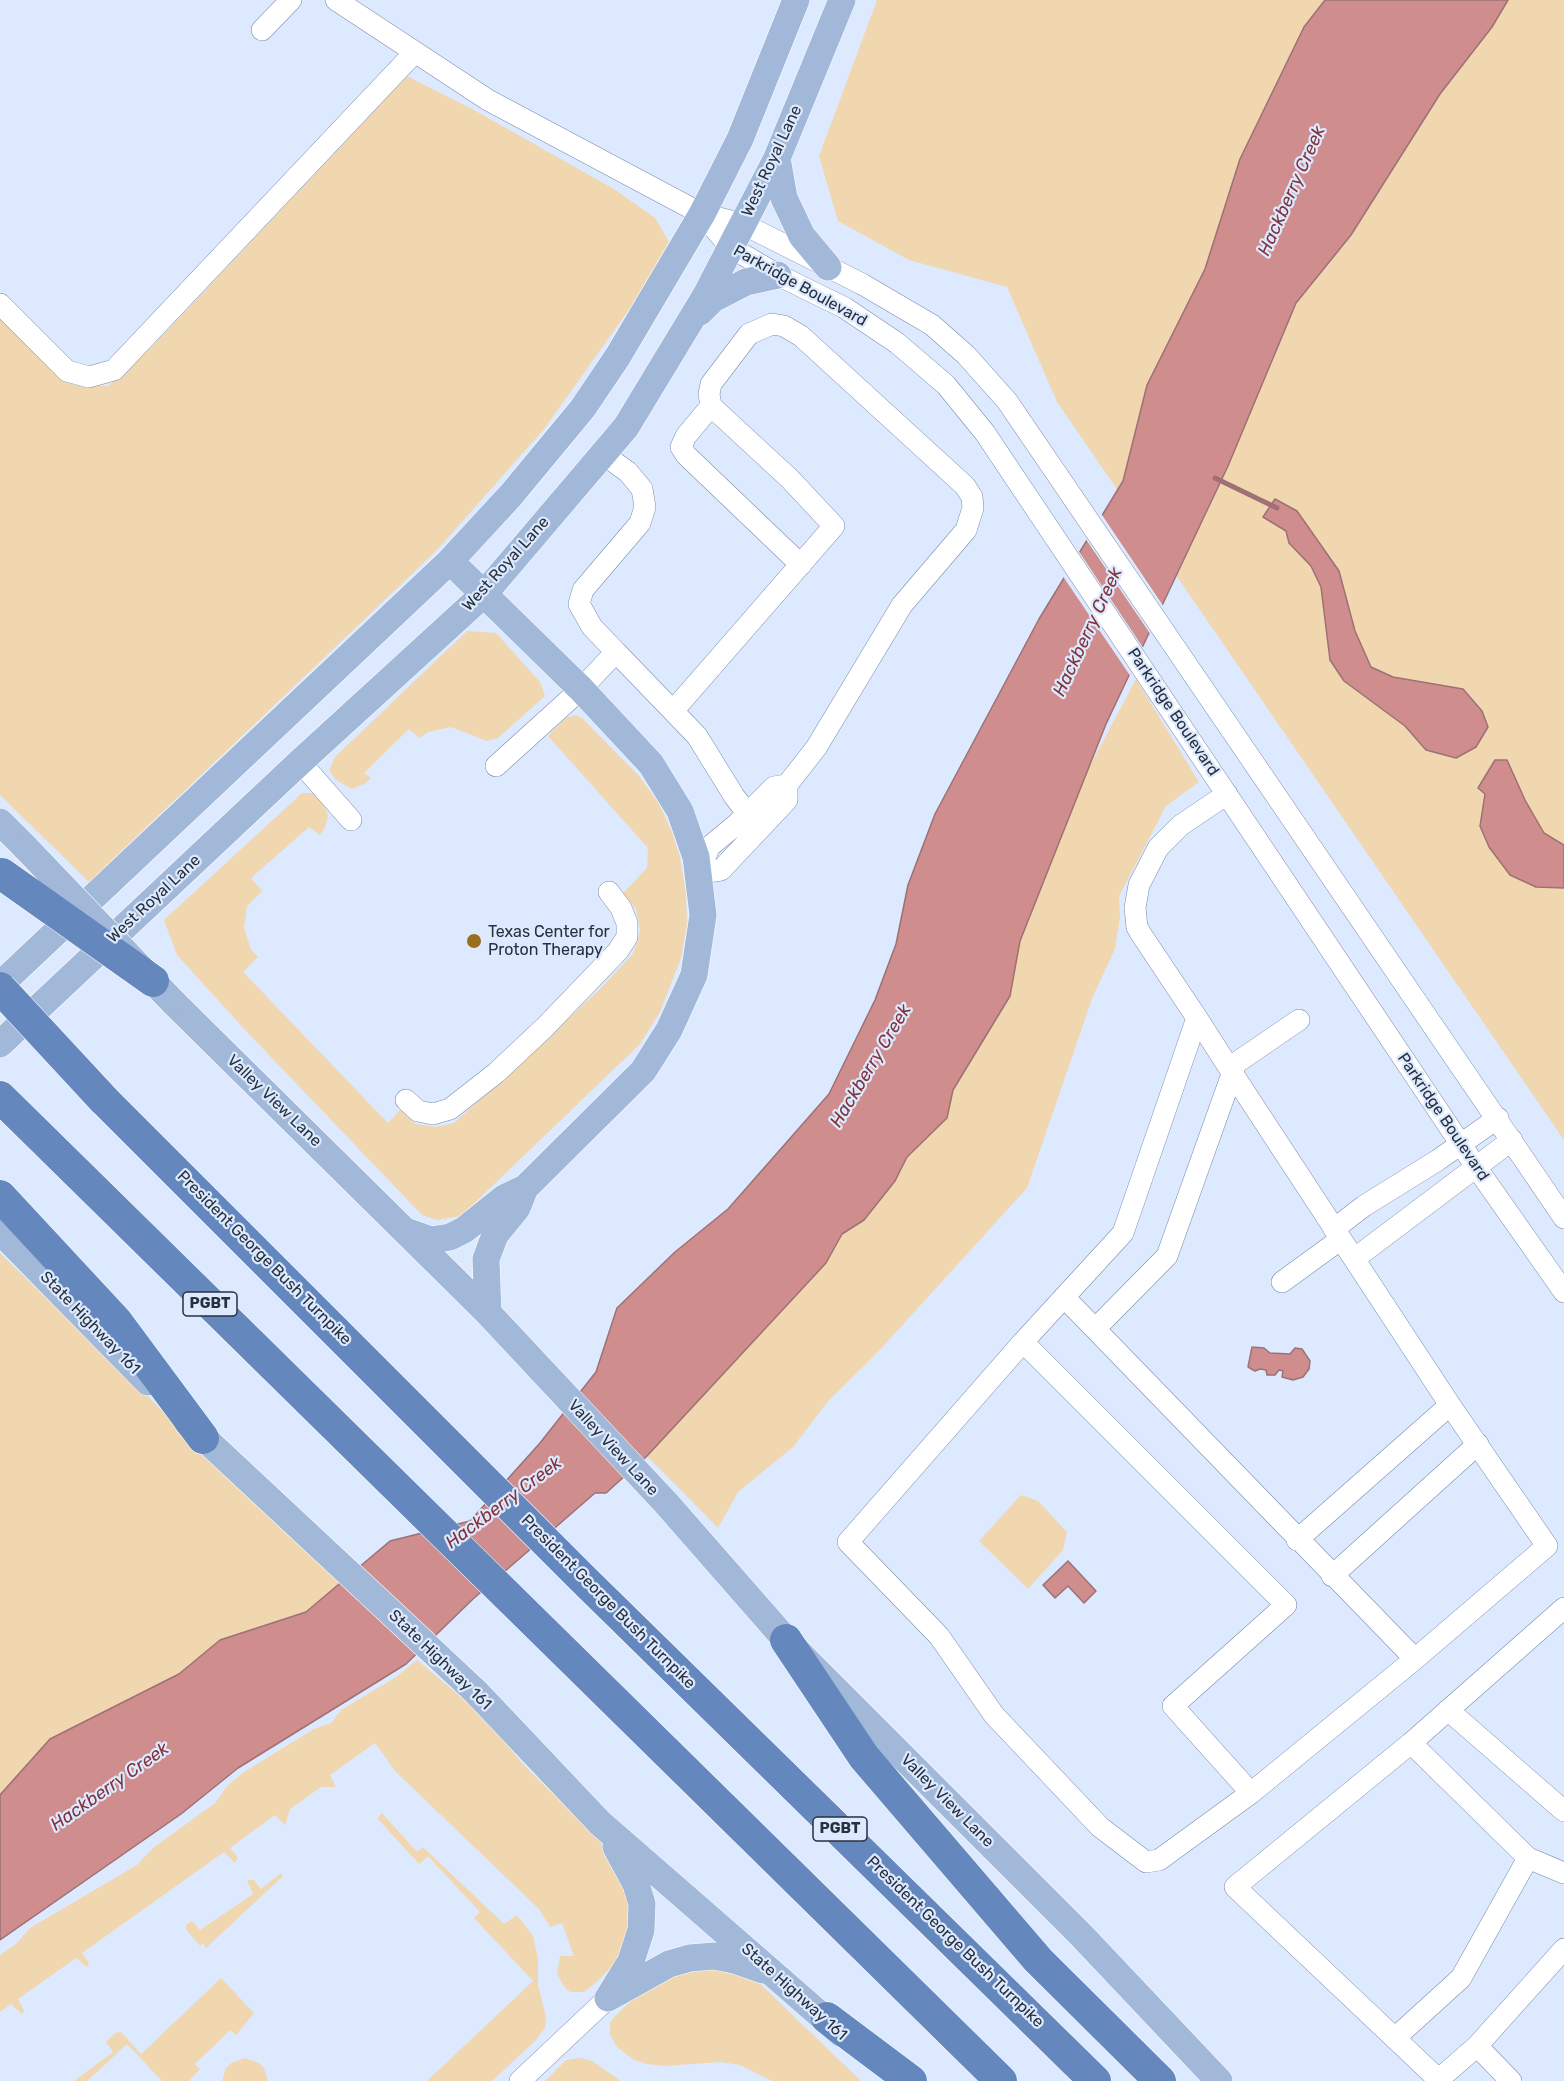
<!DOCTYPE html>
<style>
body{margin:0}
canvas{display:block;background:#dce9fe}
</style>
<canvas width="1564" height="2081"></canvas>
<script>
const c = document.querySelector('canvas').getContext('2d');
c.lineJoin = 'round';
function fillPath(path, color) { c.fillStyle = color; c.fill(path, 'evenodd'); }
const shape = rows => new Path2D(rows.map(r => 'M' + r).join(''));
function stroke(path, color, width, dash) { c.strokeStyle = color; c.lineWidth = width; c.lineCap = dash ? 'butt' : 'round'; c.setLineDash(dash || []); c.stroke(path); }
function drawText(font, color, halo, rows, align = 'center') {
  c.font = font + ' Rubik,sans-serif'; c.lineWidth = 4.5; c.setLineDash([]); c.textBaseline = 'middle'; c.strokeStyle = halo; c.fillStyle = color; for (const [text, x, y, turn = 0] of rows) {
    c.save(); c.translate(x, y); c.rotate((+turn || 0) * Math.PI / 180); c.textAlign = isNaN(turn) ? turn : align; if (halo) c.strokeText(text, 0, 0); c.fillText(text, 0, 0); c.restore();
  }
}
const green = shape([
 [877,0,1564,0,1564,1140,1057,402,1007,287,909,260,838,221,819,156],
 [407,76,472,109,614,189,655,218,669,242,630,308,544,429,437,550,89,882,0,795,0,313,74,385,108,386,149,350],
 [467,631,496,633,540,682,545,696,498,738,487,741,451,727,428,732,419,738,409,729,364,773,371,778,366,783,352,789,336,780,329,770,335,757],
 [1136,679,1199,782,1166,806,1119,896,1120,916,1115,949,1093,996,1027,1188,877,1353,829,1400,793,1447,738,1492,718,1528,647,1456,737,1358,842,1234],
 [575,715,582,718,639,776,658,802,672,832,680,857,686,894,687,924,681,958,660,1012,640,1044,461,1216,437,1220,422,1215,248,1033,177,955,164,920,302,793,314,793,324,805,328,816,325,828,320,835,309,827,251,878,262,891,247,906,244,928,251,950,258,957,243,972,388,1123,401,1109,416,1124,436,1127,454,1123,599,990,632,955,637,943,640,930,636,909,623,893,647,868,648,848,548,736,566,718],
 [0,1253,340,1583,306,1612,220,1640,179,1674,50,1739,0,1795],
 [1021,1495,1038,1501,1067,1532,1063,1550,1028,1589,979,1541],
 [417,1660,464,1699,494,1729,522,1763,611,1853,637,1910,615,1964,593,1985,584,1992,570,1992,563,1985,557,1974,560,1956,574,1956,562,1923,550,1927,539,1909,396,1772,375,1743,330,1775,336,1787,321,1787,290,1809,285,1825,275,1815,230,1848,238,1858,235,1863,224,1852,82,1953,89,1963,87,1967,76,1958,18,1999,24,2011,22,2014,11,2004,0,2012,0,1955,16,1944,30,1928,137,1865,153,1848,215,1803,228,1785,244,1772,314,1729,331,1723,341,1710,396,1677],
 [382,1813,417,1852,423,1847,504,1924,517,1915,533,1936,538,1959,538,1985,546,2017,545,2028,536,2040,492,2081,427,2081,533,1981,474,1918,480,1912,428,1856,419,1864,377,1818],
 [281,1873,283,1876,206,1948,203,1943,200,1946,186,1929,186,1925,192,1921,200,1930,253,1894,247,1880,254,1880,261,1889],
 [692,1963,753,1977,861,2081,772,2081,740,2065,721,2062,664,2066,647,2064,634,2060,617,2047,610,2034,610,2023,614,2017,651,1982],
 [221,1978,254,2013,236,2035,230,2030,195,2064,200,2069,189,2081,162,2081,127,2044,87,2081,74,2081,113,2052,106,2042,115,2033,121,2032,141,2054],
 [245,2058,259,2063,264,2068,268,2081,222,2081,226,2068,231,2063],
 [580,2058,592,2061,621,2081,545,2081,566,2060]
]);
const water = shape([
 [1325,0,1508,0,1492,27,1440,94,1351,235,1296,303,1228,466,1106,724,1020,941,1010,996,953,1090,947,1118,907,1157,895,1181,864,1220,842,1234,826,1263,647,1456,606,1493,595,1493,473,1599,406,1664,238,1768,181,1814,0,1940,0,1795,50,1739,179,1674,220,1640,306,1612,390,1541,470,1521,540,1443,596,1372,617,1308,675,1252,728,1209,829,1094,875,1000,896,944,908,885,935,814,1039,619,1123,481,1147,385,1205,269,1240,159,1304,27,1325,0],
 [1275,499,1297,511,1339,571,1355,631,1371,667,1393,677,1463,689,1482,711,1488,727,1476,747,1456,758,1426,750,1405,726,1344,681,1330,660,1321,587,1311,566,1289,543,1286,531,1263,517,1275,499],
 [1495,760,1507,760,1525,800,1544,833,1564,845,1564,888,1536,887,1510,875,1489,847,1480,826,1485,794,1478,788,1495,760],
 [1252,1347,1264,1348,1270,1353,1290,1354,1295,1348,1302,1349,1310,1361,1309,1369,1303,1377,1293,1380,1282,1377,1283,1371,1279,1370,1275,1375,1267,1375,1266,1370,1260,1369,1255,1371,1248,1367,1252,1347],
 [1068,1561,1096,1591,1084,1603,1068,1586,1055,1598,1043,1585,1068,1561]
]);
const pier = shape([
 [1100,512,1164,607,1151,635,1085,538],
 [1078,550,1144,649,1131,677,1062,575]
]);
const stream = shape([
 [1215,478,1277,508]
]);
const minor = shape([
 [336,0,488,100,702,214,743,224,862,284,932,325,966,355,1007,401,1564,1218],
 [262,30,291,0],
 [702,214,730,247,778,275,845,308,897,343,946,385,985,433,1476,1167,1564,1292],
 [0,304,67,371,89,377,114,370,415,52],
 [711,406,686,436,681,447,686,455,801,565],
 [603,454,628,472,642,489,645,507,640,523,583,590,579,604,592,627,616,652],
 [673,711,834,526,790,479,711,406,709,394,711,384,749,334,772,324,784,326,801,336,965,486,972,497,973,508,966,530,902,605,816,748,787,785,787,800,721,870,700,873,709,847,738,823,774,787,787,785],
 [300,762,351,820],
 [496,766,581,689,616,652,697,736,734,796,756,825],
 [1197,1018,1123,1233,1023,1342,848,1542,939,1636,994,1715,1100,1827,1146,1862,1159,1860,1251,1793,1415,1659,1547,1546,1450,1405,1341,1239,1231,1071,1197,1018,1141,934,1137,927,1135,908,1139,885,1158,848,1181,825,1227,794],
 [406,1100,418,1111,433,1114,450,1109,496,1073,545,1027,618,951,627,937,627,923,621,908,609,892],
 [1334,1229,1364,1206,1438,1160,1498,1118],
 [1354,1259,1512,1140],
 [1282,1282,1341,1239],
 [1064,1297,1415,1659],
 [1095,1329,1167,1256,1236,1063,1299,1020],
 [1023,1342,1286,1605,1173,1706,1251,1793],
 [1297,1540,1450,1405],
 [1332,1576,1478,1444],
 [1448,1710,1564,1811],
 [1411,1743,1528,1858,1564,1873],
 [1395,2038,1461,1978,1528,1858],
 [1438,2080,1477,2046],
 [520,2081,608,1998],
 [1440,2081,1235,1887,1411,1743,1564,1608],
 [1511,2081,1477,2046,1564,1949]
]);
const major = shape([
 [777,158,784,198,802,236,828,267],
 [700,312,713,299,746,282,778,275],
 [0,822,27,849],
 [0,985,450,561,511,495,583,408,618,356,702,214,740,139,796,0],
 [173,1002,488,1313,666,1503,786,1640,1082,1936,1219,2081],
 [0,1044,300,762,484,594,626,427,706,295,777,158,842,0],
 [0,1231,148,1382],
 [408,1232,431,1240,450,1237,464,1230,504,1198,525,1188,643,1071,669,1030,694,975,703,915,696,857,680,811,651,764,581,689,450,561],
 [488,1313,486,1259,495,1235,517,1208,525,1188],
 [188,1423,476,1692,600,1823,841,2033],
 [610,1995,631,1961,641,1930,642,1904,636,1884,616,1847],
 [608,1998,669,1964,690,1958,714,1956,734,1960,763,1970]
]);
const highway = shape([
 [0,1097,1001,2081],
 [103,1099,583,1579,1095,2081],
 [0,1196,117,1322,203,1438],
 [786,1640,864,1757,1038,1960,1160,2081],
 [827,2018,911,2081]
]);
const majorBridge = shape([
 [27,849,173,1002]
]);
const highwayBridge = shape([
 [2,874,153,981],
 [0,988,103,1099]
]);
const markers = [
 [474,941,8,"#9a6e1c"]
];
const shields = [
 [210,1304,54],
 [840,1829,54]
];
const shieldNames = [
 ["PGBT",210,1304],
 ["PGBT",840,1829]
];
const streetNames = [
 ["West Royal Lane",772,161,-65],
 ["Parkridge Boulevard",800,286,29],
 ["West Royal Lane",506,564,-48],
 ["Parkridge Boulevard",1173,712,56],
 ["West Royal Lane",154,899,-43],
 ["Valley View Lane",274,1101,44],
 ["Parkridge Boulevard",1443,1117,56],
 ["President George Bush Turnpike",264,1258,45],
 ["State Highway 161",90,1323,46],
 ["Valley View Lane",613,1448,47],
 ["President George Bush Turnpike",608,1602,45],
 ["State Highway 161",440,1660,44],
 ["Valley View Lane",947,1801,45],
 ["President George Bush Turnpike",955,1942,44],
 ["State Highway 161",794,1992,42]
];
const poiNames = [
 ["Texas Center for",488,932],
 ["Proton Therapy",488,950]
];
const waterNames = [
 ["Hackberry Creek",1292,191,-66],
 ["Hackberry Creek",1088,632,-65],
 ["Hackberry Creek",871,1066,-59],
 ["Hackberry Creek",504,1503,-37],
 ["Hackberry Creek",110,1787,-35]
];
fillPath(green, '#f1d7af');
fillPath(water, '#cf8d8e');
stroke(water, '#9d7175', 1.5);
fillPath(pier, '#dce9fe');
stroke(stream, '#9d7175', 5);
stroke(minor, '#788cab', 22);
stroke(major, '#fff', 28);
stroke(highway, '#fff', 33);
stroke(minor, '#fff', 21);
stroke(major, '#a2b8d8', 27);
stroke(highway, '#6488be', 32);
stroke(majorBridge, '#fff', 28, []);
stroke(highwayBridge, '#fff', 33, []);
stroke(majorBridge, '#a2b8d8', 27);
stroke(highwayBridge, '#6488be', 32);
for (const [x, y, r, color] of markers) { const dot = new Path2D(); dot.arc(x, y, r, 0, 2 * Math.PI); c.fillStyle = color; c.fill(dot); stroke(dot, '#dce9fe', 2); }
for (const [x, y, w] of shields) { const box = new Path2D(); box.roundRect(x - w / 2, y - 12, w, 24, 4.5); c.fillStyle = '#dce9fe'; c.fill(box); stroke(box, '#27303c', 1.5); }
drawText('bold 15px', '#27303c', null, shieldNames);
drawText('16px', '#27303c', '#dce9fe', streetNames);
drawText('16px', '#27303c', '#dce9fe', poiNames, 'left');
drawText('italic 18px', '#823238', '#dce9fe', waterNames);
</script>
